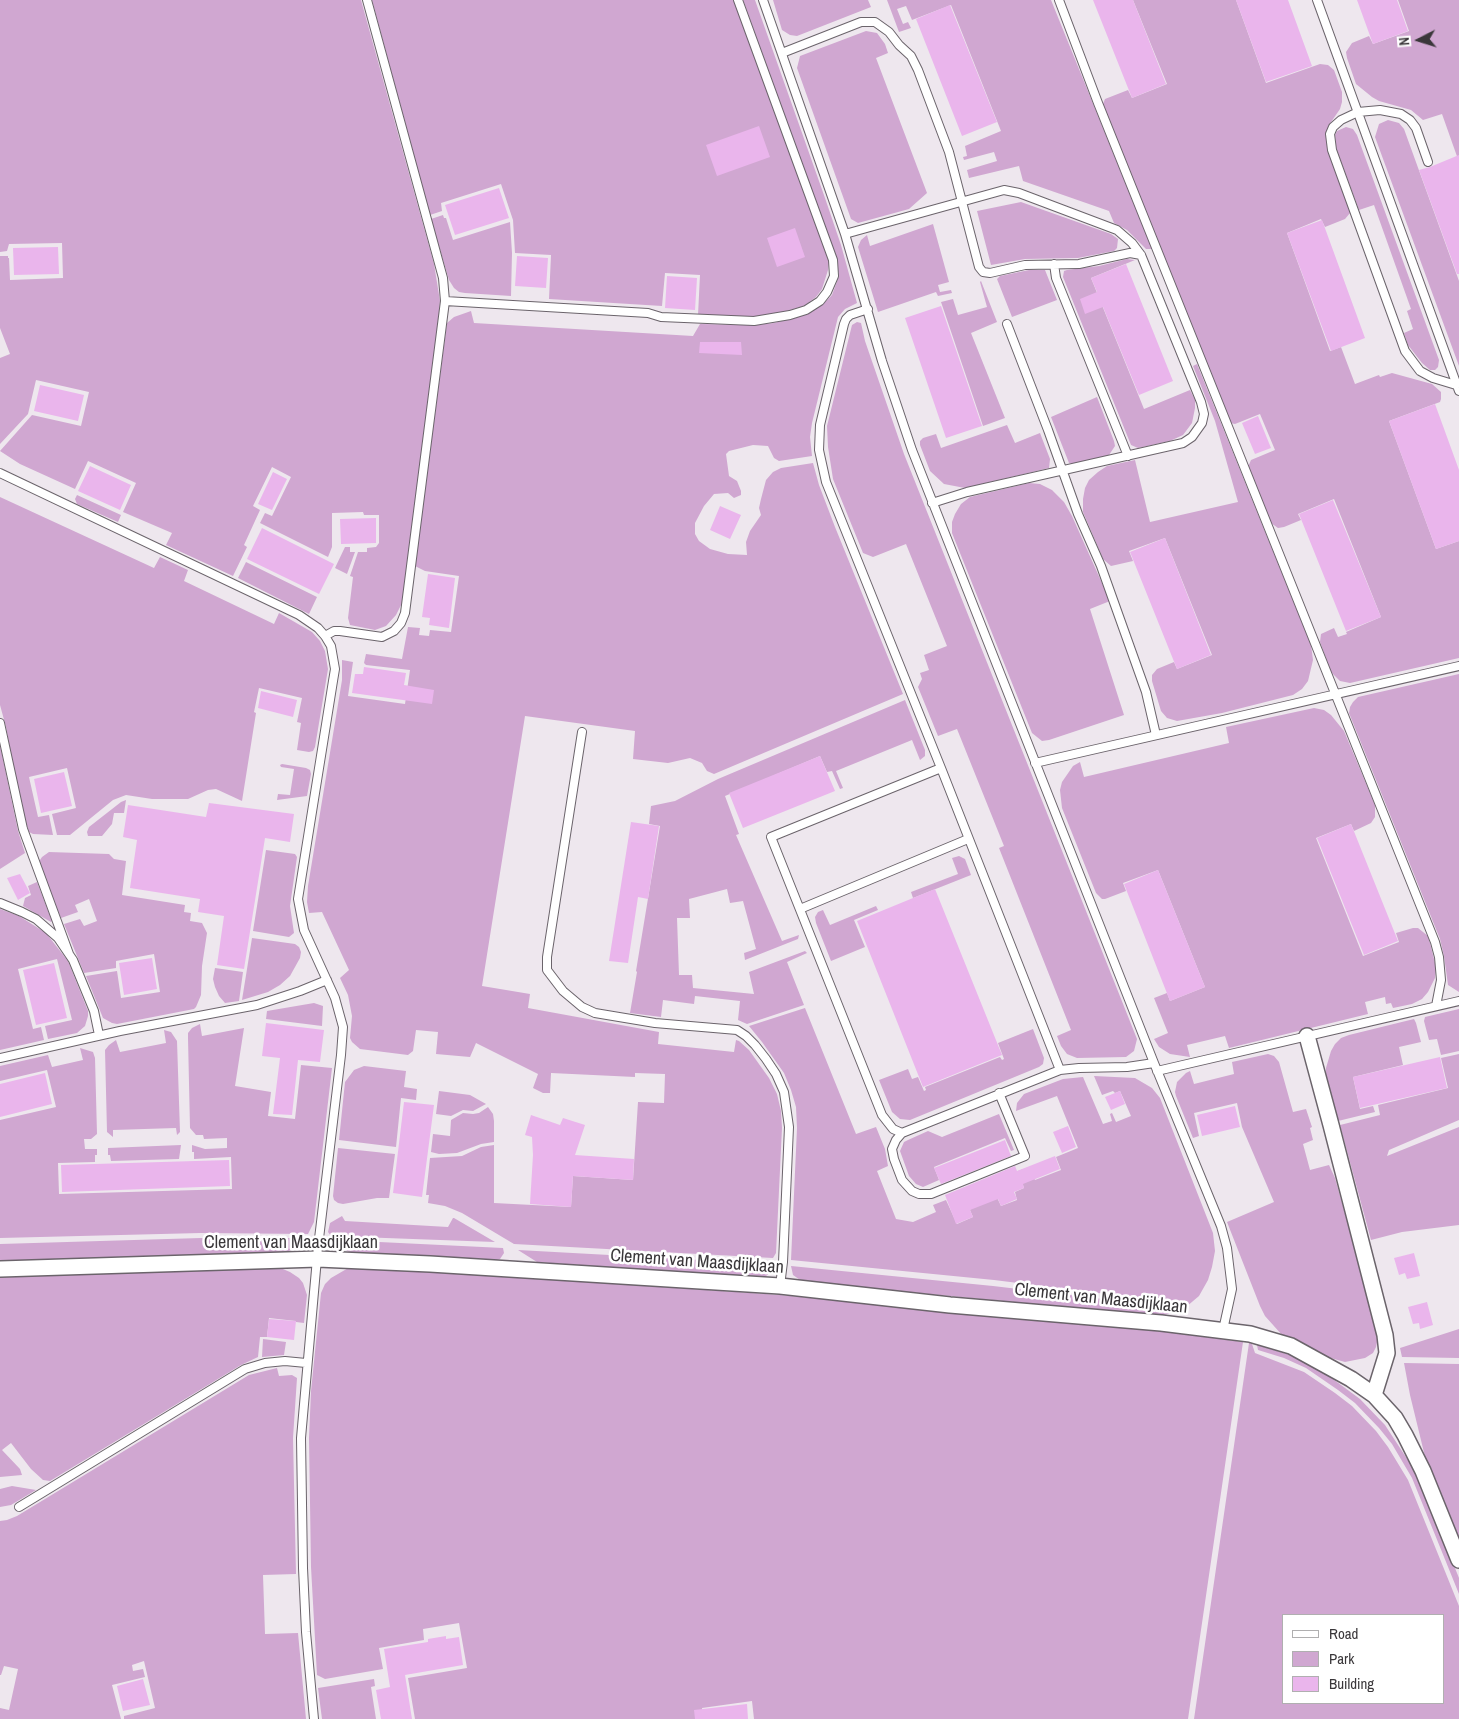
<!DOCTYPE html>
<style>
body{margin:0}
#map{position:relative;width:1459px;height:1719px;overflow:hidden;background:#eee7ee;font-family:"Archivo Narrow",sans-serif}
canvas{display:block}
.legend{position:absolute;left:1282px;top:1614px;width:162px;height:90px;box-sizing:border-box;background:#fff;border:1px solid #b0afb0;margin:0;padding:6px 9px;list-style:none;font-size:15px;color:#3a373a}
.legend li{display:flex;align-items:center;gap:10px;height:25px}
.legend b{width:25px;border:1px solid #b0afb0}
.north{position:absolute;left:1394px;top:15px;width:50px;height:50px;-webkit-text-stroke:4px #fff;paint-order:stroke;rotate:265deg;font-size:14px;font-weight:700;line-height:20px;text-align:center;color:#3a373a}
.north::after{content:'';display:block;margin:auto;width:18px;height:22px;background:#3a373a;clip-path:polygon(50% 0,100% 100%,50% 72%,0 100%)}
</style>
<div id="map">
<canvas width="1459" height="1719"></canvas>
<ul class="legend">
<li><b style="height:6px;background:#fff"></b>Road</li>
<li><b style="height:14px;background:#d0a7d1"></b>Park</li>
<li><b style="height:14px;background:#eab5ec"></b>Building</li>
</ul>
<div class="north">N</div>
</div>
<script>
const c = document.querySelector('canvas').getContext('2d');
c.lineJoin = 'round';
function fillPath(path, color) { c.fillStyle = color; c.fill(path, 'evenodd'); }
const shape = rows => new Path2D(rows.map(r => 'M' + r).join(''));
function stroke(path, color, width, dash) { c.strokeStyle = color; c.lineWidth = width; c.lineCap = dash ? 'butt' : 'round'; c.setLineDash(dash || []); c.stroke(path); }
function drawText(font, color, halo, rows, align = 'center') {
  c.font = font + ' "Archivo Narrow",sans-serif'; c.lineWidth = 5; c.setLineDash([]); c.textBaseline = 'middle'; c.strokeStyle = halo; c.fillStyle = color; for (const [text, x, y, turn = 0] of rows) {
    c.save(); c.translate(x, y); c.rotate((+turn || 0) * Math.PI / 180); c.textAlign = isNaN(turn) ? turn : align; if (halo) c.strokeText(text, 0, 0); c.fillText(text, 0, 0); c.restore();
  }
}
const green = shape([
 [0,0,361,0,434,264,440,301,439,314,402,603,396,615,386,626,375,630,350,625,348,618,353,577,350,576,358,552,367,552,367,548,376,547,379,543,379,515,364,515,363,512,332,513,332,547,328,557,260,523,265,513,272,516,291,477,272,467,253,506,260,510,244,545,247,547,233,576,166,545,172,533,123,512,136,483,88,461,75,489,20,464,0,451,32,415,81,426,89,392,36,380,28,414,0,444,0,358,10,354,0,328,0,256,8,256,8,258,9,258,10,280,63,278,62,243,9,244,7,251,0,252],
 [372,0,734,0,829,262,828,270,822,289,816,297,804,306,773,315,753,317,698,315,700,275,665,273,662,306,549,299,551,255,515,253,513,220,501,184,441,203,442,211,430,215],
 [743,0,755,0,825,198,841,245,857,303,845,309,838,317,812,423,810,437,812,456,779,461,774,458,768,446,753,445,729,451,726,454,729,476,737,481,741,491,741,495,734,498,728,493,714,494,704,506,695,523,695,534,699,541,710,549,728,554,747,555,746,542,750,531,761,515,759,508,761,499,766,480,773,472,781,468,813,463,819,485,835,527,903,694,714,774,707,771,702,763,690,758,668,763,633,759,635,731,525,716,482,986,530,994,528,1008,659,1032,658,1044,734,1052,736,1040,739,1041,749,1050,769,1078,777,1094,781,1111,782,1128,776,1253,773,1258,514,1244,462,1213,445,1206,428,1203,429,1195,426,1195,430,1158,462,1156,481,1147,494,1145,494,1203,571,1207,573,1176,633,1180,638,1102,664,1103,665,1074,635,1073,635,1077,551,1073,550,1093,543,1093,533,1088,538,1074,476,1043,470,1057,436,1054,438,1032,416,1030,413,1051,408,1055,360,1049,352,1042,350,1038,352,1016,348,995,340,978,349,970,322,912,309,913,307,902,308,886,342,680,342,660,353,662,348,696,405,704,410,670,366,665,364,663,366,654,402,659,408,627,420,628,419,635,429,636,430,630,451,632,459,576,425,571,415,566,447,323,454,317,471,311,474,323,693,336,700,324,755,325,774,323,808,314,823,304,832,295,839,276,836,259],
 [773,0,868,0,871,7,797,36,790,35,782,30],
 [887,0,1051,0,1152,249,1146,249,1127,230,1114,223,1109,211,1023,181,1019,166,969,178,967,170,997,161,994,152,964,160,963,157,967,156,965,146,1001,131,951,5,912,20,906,6,897,9,903,24,908,22,911,28,899,32],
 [1133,0,1236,0,1266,83,1320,64,1328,65,1334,70,1342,92,1342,102,1340,109,1329,125,1326,133,1326,141,1350,213,1345,219,1325,227,1321,219,1287,233,1330,351,1341,347,1355,384,1379,375,1380,377,1392,373,1432,384,1441,392,1441,399,1440,402,1389,421,1436,549,1459,541,1459,658,1350,683,1340,681,1331,672,1320,642,1321,634,1334,628,1338,637,1347,634,1346,632,1381,617,1334,499,1298,514,1301,520,1284,527,1278,528,1271,523,1248,467,1251,460,1275,450,1260,414,1235,424,1230,423,1103,104,1105,99,1128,90,1132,98,1167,84],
 [1398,0,1459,0,1459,162,1442,114,1423,120,1411,110,1379,101,1372,97,1356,84,1347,58,1346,52,1352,43,1369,36,1373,44,1409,31],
 [866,31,877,33,885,44,888,53,876,58,927,193,909,209,858,223,851,219,797,68,800,56],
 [1388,120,1399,123,1404,129,1459,281,1459,366,1375,137,1379,124],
 [1346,127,1353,129,1357,135,1439,360,1438,367,1435,370,1430,370,1422,363,1408,345,1404,333,1413,329,1407,311,1411,309,1374,205,1359,210,1336,148,1335,135,1337,131],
 [1021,202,1111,234,1118,239,1117,248,1114,251,1078,258,1025,259,991,265,977,211],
 [443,215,444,218,446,218,453,240,510,222,512,253,511,296,465,293,459,292,454,288,449,280,431,219],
 [933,224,949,282,938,285,940,292,951,290,952,293,938,296,936,292,878,312,858,247,861,240,867,235,870,246],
 [1127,259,1135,260,1091,278,1144,409,1190,390,1195,400,1195,408,1192,423,1183,435,1170,441,1138,448,1131,445,1063,277,1064,271,1067,270,1099,266],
 [1029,270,1045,270,1057,300,1012,317,997,279,1000,276],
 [981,281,997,322,971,333,1005,418,983,426,941,302,953,299,958,315,987,307,980,282],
 [857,322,861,323,865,341,904,454,1137,1039,1134,1051,1126,1057,1077,1058,1067,1054,1061,1046,1057,1036,1071,1030,999,848,1004,846,957,729,938,736,918,687,922,679,920,673,929,670,924,655,947,646,906,544,873,557,863,553,833,479,828,447,827,426,852,325],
 [1197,364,1311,645,1313,660,1308,681,1302,689,1293,695,1222,713,1177,721,1167,718,1161,711,1152,681,1152,675,1157,669,1174,662,1177,669,1212,655,1165,538,1129,551,1133,561,1111,566,1103,559,1083,512,1083,499,1085,488,1089,480,1098,472,1107,466,1135,460,1150,522,1238,502,1215,421,1193,366],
 [1097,397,1114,441,1115,446,1109,455,1074,464,1069,463,1051,417],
 [1007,425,1015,443,1040,433,1050,459,1049,468,965,488,944,484,930,471,920,445,920,441,923,438,936,434,941,448],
 [1029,483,1040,484,1052,490,1064,502,1072,516,1110,601,1090,609,1124,715,1049,740,1042,741,1032,733,952,533,952,522,955,514,961,504,970,497],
 [77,495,121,515,118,522,77,504,75,499],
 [0,497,154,568,160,557,188,570,184,581,274,624,279,613,312,632,320,641,325,651,328,669,315,747,313,751,309,752,297,750,301,723,297,722,302,698,259,688,254,712,256,713,242,801,216,789,208,790,188,799,152,799,126,795,113,800,70,835,57,835,52,814,76,808,67,768,29,777,38,817,49,815,53,835,33,834,29,832,20,803,6,727,0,705],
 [345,547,350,547,350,552,355,552,347,574,335,568],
 [246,562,317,597,309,614,238,578],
 [1459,674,1459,992,1448,985,1444,956,1440,939,1349,713,1350,707,1353,702,1358,697],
 [905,700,925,750,925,756,920,760,912,740,836,771,843,788,840,789,832,771,827,772,820,756,725,796,739,834,736,835,782,941,799,935,798,939,745,960,744,953,756,949,743,901,730,903,727,889,689,899,690,918,677,918,679,975,692,975,693,988,754,994,749,972,805,951,807,953,787,962,804,1005,747,1024,738,1020,740,1001,695,996,694,1004,663,1000,661,1017,630,1013,637,972,636,971,660,826,649,824,651,806,675,801,718,779],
 [1314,708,1324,710,1331,715,1344,731,1375,805,1375,817,1371,823,1354,831,1351,824,1316,838,1363,956,1399,942,1396,933,1413,928,1418,928,1428,936,1430,943,1436,967,1435,978,1428,992,1422,999,1412,1004,1393,1008,1391,1003,1386,1004,1385,997,1365,1002,1368,1014,1229,1048,1225,1036,1187,1045,1190,1057,1170,1054,1159,1047,1154,1039,1168,1033,1154,998,1167,993,1170,1001,1205,987,1158,870,1123,883,1126,891,1105,899,1102,899,1096,893,1062,808,1060,790,1062,782,1073,766,1080,762,1084,777,1229,743,1226,727],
 [0,745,18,831,25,853,0,869],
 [282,764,306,768,310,770,311,774,307,796,277,800,278,794,290,795,294,769,281,767,280,765],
 [126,800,124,813,114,813,112,824,102,836,88,836,87,832,89,827,121,802],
 [266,850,295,854,297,857,290,906,294,933,289,937,253,931],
 [49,852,109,854,114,859,126,861,122,895,185,905,184,912,191,913,190,921,202,923,207,933,202,966,201,995,196,1007,194,1009,117,1024,112,1023,103,1018,86,976,117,971,121,998,160,992,154,954,116,961,116,968,84,973,64,924,80,919,84,926,97,921,89,899,75,905,78,912,61,918,40,866,40,860,42,857],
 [959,856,965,859,971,875,913,898,911,892,958,874,952,858],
 [37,882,52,921,51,922,23,906,25,898,31,895,28,886],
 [876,906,878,910,854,920,865,947,831,961,816,923,815,917,818,912,823,910,830,925],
 [0,909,19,916,46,933,68,961,88,1011,88,1016,85,1026,77,1033,48,1039,45,1026,72,1020,57,959,18,969,33,1029,41,1027,44,1040,0,1050],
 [252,938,295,944,299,947,301,952,300,958,290,976,280,985,268,992,242,1000],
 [215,968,243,972,239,1001,225,1003,219,996,215,987,213,979],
 [314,1003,323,1006,322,1026,266,1019,267,1011],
 [805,1008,856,1134,876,1127,885,1149,888,1166,877,1171,896,1219,913,1222,936,1212,933,1205,946,1200,957,1224,973,1217,970,1210,990,1183,1001,1206,1017,1200,1015,1192,1024,1188,1018,1171,1029,1167,1035,1180,1061,1170,1056,1157,1078,1148,1057,1096,1016,1111,1017,1103,1024,1094,1063,1079,1083,1077,1103,1124,1112,1121,1110,1114,1112,1113,1116,1122,1131,1116,1120,1091,1115,1093,1113,1091,1102,1095,1094,1076,1135,1078,1152,1088,1160,1098,1213,1233,1215,1251,1212,1267,1208,1280,1199,1296,1186,1307,1163,1301,994,1280,791,1260,797,1128,796,1107,791,1090,784,1073,762,1042,749,1026],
 [1459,1009,1459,1051,1441,1055,1437,1039,1429,1040,1424,1021,1425,1017],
 [1414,1019,1416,1023,1421,1042,1399,1047,1403,1065,1353,1077,1360,1109,1373,1106,1375,1112,1338,1121,1326,1078,1326,1068,1331,1051,1335,1044,1341,1038,1349,1035],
 [200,1024,202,1036,244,1028,235,1086,271,1092,268,1116,295,1119,301,1065,332,1068,314,1222,308,1234,201,1233,0,1238,0,1120,56,1107,47,1070,0,1081,0,1066,48,1055,52,1067,83,1060,80,1048,93,1052,95,1058,97,1134,91,1139,84,1139,85,1149,97,1149,97,1155,95,1155,95,1162,58,1163,59,1194,232,1189,231,1157,194,1159,194,1152,192,1152,192,1145,205,1149,227,1148,227,1138,204,1139,203,1135,196,1135,190,1128,188,1038,188,1033,192,1028],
 [1033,1029,1044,1058,1043,1064,1039,1067,910,1120,900,1119,892,1112,879,1080,908,1069,912,1079,918,1077,924,1091,926,1090,925,1087,1000,1057,1002,1060,1004,1059,998,1043],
 [164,1030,171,1032,177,1041,180,1132,177,1135,176,1128,113,1130,113,1137,107,1132,105,1050,109,1045,116,1040,120,1052,166,1043],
 [1268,1054,1274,1056,1279,1062,1293,1112,1306,1109,1312,1127,1310,1128,1313,1140,1303,1144,1310,1170,1329,1165,1335,1178,1376,1325,1378,1338,1376,1347,1373,1353,1365,1358,1345,1362,1327,1357,1282,1335,1265,1316,1260,1306,1227,1222,1274,1202,1242,1127,1237,1103,1194,1113,1199,1136,1193,1138,1176,1096,1175,1092,1177,1082,1186,1073,1190,1071,1194,1084,1234,1074,1232,1062],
 [1459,1054,1459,1120,1389,1150,1387,1156,1459,1127,1459,1225,1402,1232,1371,1240,1340,1125,1380,1115,1378,1105,1448,1088,1441,1058],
 [364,1066,406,1071,404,1087,417,1089,416,1100,401,1098,396,1147,339,1140,345,1082,354,1070],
 [439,1091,470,1095,486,1104,473,1111,463,1110,451,1116,436,1114],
 [488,1107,493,1114,494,1121,494,1142,481,1144,457,1153,439,1154,431,1152,433,1134,450,1136,451,1120,463,1113,473,1114,479,1113],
 [999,1114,1014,1150,1011,1151,1005,1138,934,1167,939,1180,923,1187,916,1184,909,1176,900,1151,904,1142,908,1140,928,1131,942,1137],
 [181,1145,179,1159,111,1161,110,1155,108,1155,108,1148],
 [338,1148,395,1154,389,1198,377,1198,343,1204,338,1203,334,1200,333,1196],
 [342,1216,345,1221,448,1227,453,1218,454,1218,495,1242,331,1236,328,1232,330,1223],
 [201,1238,295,1238,300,1239,291,1250,286,1252,0,1261,0,1244],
 [338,1240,503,1248,504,1253,500,1259,497,1260,349,1252,339,1245],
 [518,1250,774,1264,774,1269,766,1276,762,1278,537,1262],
 [791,1266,993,1286,1163,1306,1180,1310,1161,1316,803,1282,793,1275],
 [278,1267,290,1272,299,1278,303,1283,307,1295,304,1323,296,1322,296,1321,269,1318,267,1337,260,1337,258,1357,241,1365,50,1481,43,1480,31,1469,11,1443,2,1450,20,1469,22,1475,0,1477,0,1276],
 [350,1267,429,1271,780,1295,1162,1331,1243,1342,1188,1719,754,1719,752,1701,702,1708,703,1719,415,1719,408,1678,467,1668,459,1623,423,1629,424,1640,379,1648,383,1669,325,1679,317,1675,311,1567,309,1438,311,1391,321,1293,325,1284,331,1278],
 [1459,1329,1459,1358,1402,1357,1400,1348],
 [263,1339,286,1342,284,1355,262,1357],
 [1249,1343,1252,1344,1255,1353,1304,1372,1335,1393,1352,1406,1376,1431,1388,1447,1408,1480,1459,1606,1459,1719,1194,1719],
 [1283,1615,1443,1615,1443,1703,1283,1703],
 [1257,1345,1287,1354,1322,1371,1360,1399,1385,1425,1417,1474,1459,1578,1459,1594,1412,1478,1392,1444,1379,1428,1355,1403,1338,1390,1306,1368,1284,1358,1258,1350],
 [1404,1363,1459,1364,1459,1543,1428,1469,1410,1395],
 [277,1368,279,1376,292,1375,297,1378,293,1438,296,1574,263,1575,265,1634,298,1633,306,1719,124,1719,124,1716,155,1708,144,1661,132,1665,133,1671,143,1669,145,1677,112,1685,121,1719,0,1719,0,1708,9,1710,18,1669,4,1666,1,1675,0,1675,0,1521,7,1520,17,1516,249,1375],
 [12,1486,36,1490,11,1505,0,1507,0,1489],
 [374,1679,375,1686,371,1687,376,1719,322,1719,318,1688]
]);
const building = shape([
 [1093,0,1133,0,1166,84,1132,98],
 [1236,0,1288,0,1312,66,1266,82],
 [1357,0,1397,0,1408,31,1373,44],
 [950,5,997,122,962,136,916,19],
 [759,126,770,157,717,176,706,145],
 [1459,155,1459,274,1457,274,1419,170,1430,167],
 [499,188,509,218,455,235,445,205],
 [1322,220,1365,338,1331,351,1287,233],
 [795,228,805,257,777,267,767,238],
 [58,247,59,274,14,275,13,248],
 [517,256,548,258,546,288,515,286],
 [1126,264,1173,381,1139,395,1103,307,1085,314,1080,299,1097,292,1091,278],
 [667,276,697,278,695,310,665,308],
 [941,306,982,426,946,438,905,318],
 [700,342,741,342,742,355,699,353],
 [40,385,84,395,78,421,34,411],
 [1435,404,1459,470,1459,541,1436,549,1389,421],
 [1258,416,1271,448,1255,454,1242,423],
 [90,466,131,485,120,510,78,491],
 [273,472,287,479,272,510,258,504],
 [1333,500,1381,617,1346,631,1299,514],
 [720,506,741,515,730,539,710,530],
 [376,518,376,543,341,544,340,519],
 [262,528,334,564,319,594,247,559],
 [1165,538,1211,655,1177,669,1130,552],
 [428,574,455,578,449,628,429,625,430,618,422,617],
 [364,667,406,673,404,685,434,690,432,704,352,693,355,674,363,674],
 [261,691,297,700,293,717,258,708],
 [820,756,835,791,743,828,729,793],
 [64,772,72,806,41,813,34,779],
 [209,803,294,814,290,842,265,838,244,969,217,965,224,916,198,912,200,899,130,888,137,840,123,837,128,805,206,817],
 [631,822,659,826,648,899,638,897,628,963,609,961],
 [1351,824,1398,941,1364,955,1317,838],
 [1158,870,1205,987,1170,1001,1124,884],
 [20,874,30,893,18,900,7,878],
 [935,889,1002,1055,923,1087,857,921],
 [152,958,157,989,124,995,119,963],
 [54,963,67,1018,36,1025,23,970],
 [266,1023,324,1030,320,1062,298,1060,292,1115,273,1114,280,1058,262,1056],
 [1440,1057,1447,1088,1360,1108,1353,1077],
 [45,1073,52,1104,0,1117,0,1084],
 [1120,1091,1125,1104,1111,1110,1105,1097],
 [404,1102,434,1105,422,1197,393,1193],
 [1235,1106,1240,1127,1202,1136,1197,1115],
 [531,1115,560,1125,563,1118,585,1125,575,1155,634,1159,633,1180,573,1176,571,1207,530,1204,533,1155,532,1137,525,1135],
 [1068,1126,1076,1147,1062,1153,1053,1132],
 [1005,1140,1011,1156,941,1184,934,1168],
 [1055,1156,1060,1169,1023,1184,1024,1188,1014,1192,1017,1199,1001,1206,998,1199,970,1210,973,1217,956,1224,945,1195,1015,1166,1017,1171],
 [229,1160,230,1186,62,1192,61,1165],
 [1414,1253,1420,1276,1407,1279,1405,1273,1399,1275,1394,1258],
 [1427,1302,1433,1325,1420,1329,1419,1323,1413,1324,1408,1307],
 [269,1319,296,1321,294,1340,267,1337],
 [446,1636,446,1639,459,1637,463,1665,405,1675,412,1719,381,1719,376,1690,390,1687,384,1649,428,1642,428,1639],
 [143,1679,150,1705,123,1711,117,1686],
 [747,1704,748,1719,695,1719,694,1710]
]);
const service = shape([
 [763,0,845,234,882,361,912,450,1154,1063,1221,1226,1227,1248,1232,1289,1223,1330],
 [1059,0,1098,103,1435,942,1439,957,1441,980,1436,1006],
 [1317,0,1459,391],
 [782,53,861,22,875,22,889,32,899,45,911,56,918,70,949,152,979,267,983,272,990,273,1025,265,1079,264,1130,253,1141,255],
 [1428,162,1416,128,1410,120,1401,114,1380,110,1358,112,1341,120,1333,127,1330,134,1332,150,1405,351,1420,371,1433,378,1456,385],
 [845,234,1004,190,1019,193,1117,230,1132,243,1141,255,1201,402,1204,414,1202,423,1192,437,1183,443,967,492,932,503],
 [1054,264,1056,278,1128,456],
 [445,301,648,313,661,317,754,321,790,315,806,310,820,301,827,292,834,276,833,260,738,0],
 [868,309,850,315,846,319,844,324,820,425,819,450,826,482,941,768],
 [1007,324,1048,430,1078,514,1101,566,1146,692,1156,735],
 [0,473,299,615,318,628,325,636,331,646,335,669,333,681,298,899,304,930,335,998,343,1027,341,1055,318,1247,301,1438,303,1568,306,1632,314,1719],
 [325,636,334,631,340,631,382,637,394,631,401,623,405,613,445,301,443,278,367,0],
 [0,723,23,829,69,954],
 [582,732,547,957,547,970,563,991,582,1007,595,1013,655,1023,737,1030,746,1036,755,1045,766,1059,776,1074,784,1092,789,1127,783,1262,780,1286],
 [1035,763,1459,666],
 [0,903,22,912,36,919,58,938,73,960,94,1011,99,1035],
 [800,909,968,839],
 [0,1058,120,1031,257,1005,300,991,327,980],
 [1060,1070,941,768,771,837,882,1115,893,1129,902,1133,1060,1070,1079,1068,1127,1067,1154,1063],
 [1157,1071,1459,1001],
 [902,1133,896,1140,892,1149,894,1159,902,1180,912,1191,919,1194,931,1194,1025,1156,999,1093],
 [19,1507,245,1369,265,1363,285,1361,306,1363]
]);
const minor = shape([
 [1307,1036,1331,1125,1385,1335,1387,1353,1374,1395],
 [0,1269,318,1259,430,1264,780,1286,950,1305,1161,1323,1250,1334,1291,1346,1351,1379,1374,1395,1395,1418,1405,1435,1423,1471,1459,1560]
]);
const streetNames = [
 ["Clement van Maasdijklaan",291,1243],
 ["Clement van Maasdijklaan",697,1262,4],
 ["Clement van Maasdijklaan",1101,1299,6]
];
fillPath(green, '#d0a7d1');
fillPath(building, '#eab5ec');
stroke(service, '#6b646b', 10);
stroke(minor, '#6b646b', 18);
stroke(service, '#fff', 8);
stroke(minor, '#fff', 15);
drawText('18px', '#3a373a', '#fff', streetNames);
</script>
